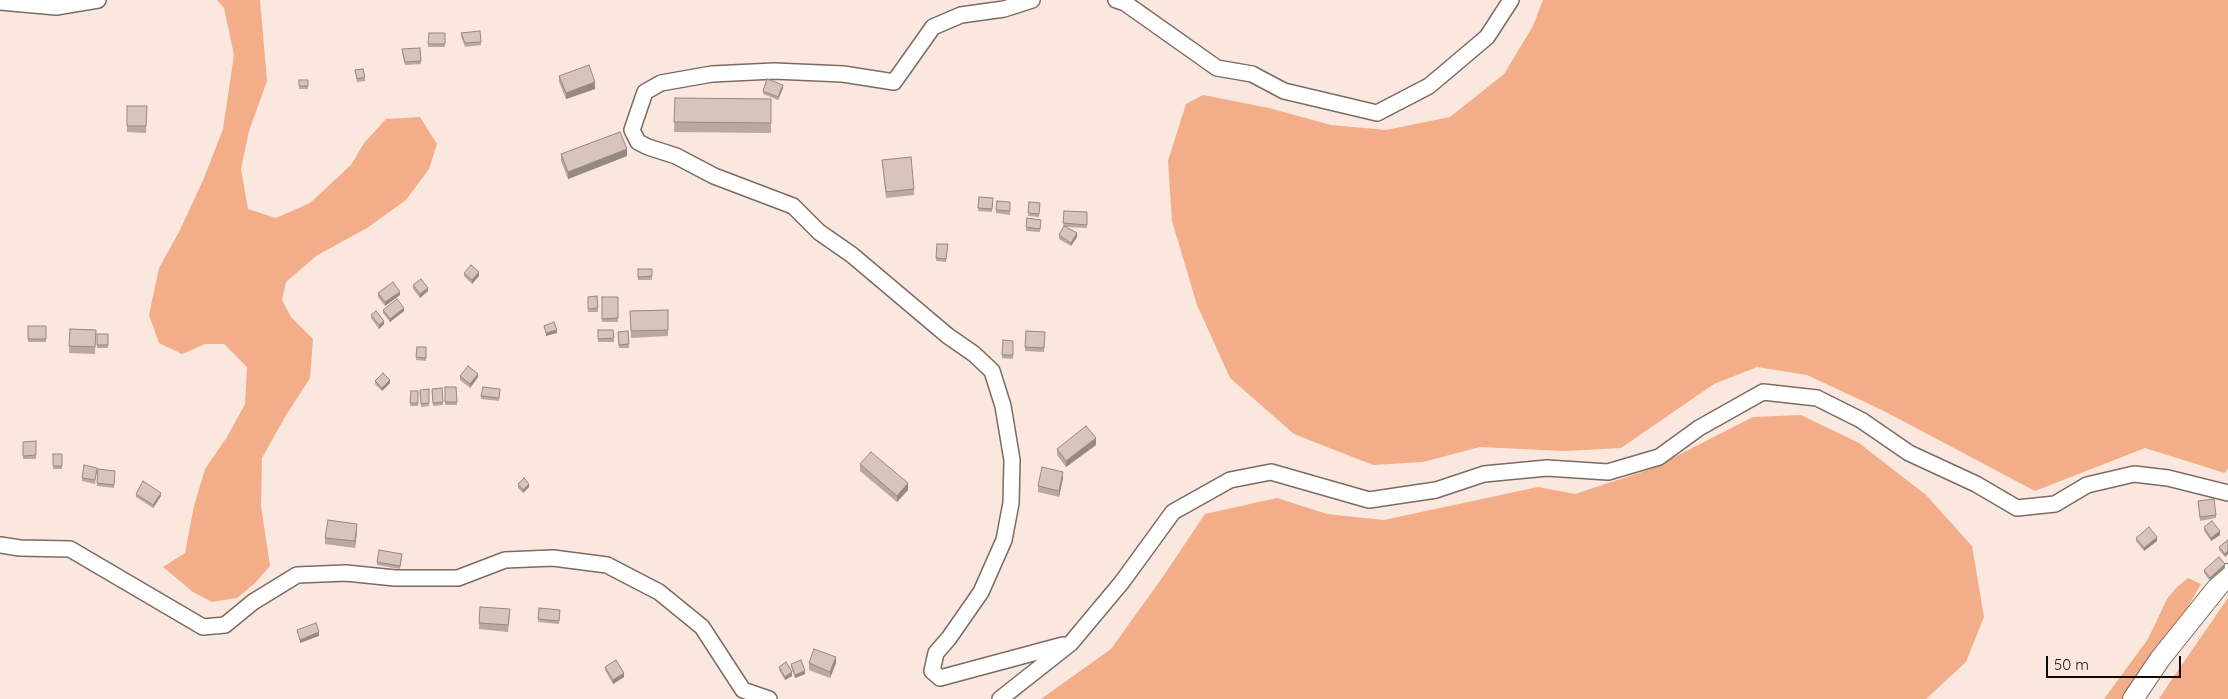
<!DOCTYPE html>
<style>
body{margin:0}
#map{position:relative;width:2228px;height:699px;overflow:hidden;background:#fae7dd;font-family:Quicksand,sans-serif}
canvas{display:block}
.scale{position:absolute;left:2046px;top:656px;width:135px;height:22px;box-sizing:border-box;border:2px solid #110b08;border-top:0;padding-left:6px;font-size:15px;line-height:18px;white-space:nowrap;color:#110b08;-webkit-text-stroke:4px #fae7dd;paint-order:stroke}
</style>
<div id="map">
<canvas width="2228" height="699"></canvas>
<div class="scale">50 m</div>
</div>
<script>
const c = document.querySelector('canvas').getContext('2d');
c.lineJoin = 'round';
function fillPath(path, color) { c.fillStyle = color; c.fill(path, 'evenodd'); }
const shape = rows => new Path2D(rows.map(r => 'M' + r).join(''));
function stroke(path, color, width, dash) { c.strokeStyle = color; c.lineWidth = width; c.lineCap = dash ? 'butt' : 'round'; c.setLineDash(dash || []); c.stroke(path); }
const green = shape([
 [217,0,260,0,267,81,249,131,241,169,248,209,276,218,310,203,351,165,364,143,386,119,420,117,437,144,429,169,406,200,367,228,316,256,286,282,282,300,291,317,313,339,310,378,285,417,262,458,261,506,270,566,255,583,237,598,212,602,193,592,163,567,185,553,194,506,205,469,227,437,245,404,247,367,224,344,205,344,182,354,159,343,149,315,159,268,180,230,204,178,223,129,234,55,224,8],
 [1543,0,2228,0,2228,468,2225,473,2145,448,2035,491,1882,410,1807,375,1757,367,1714,384,1621,448,1564,451,1480,447,1423,462,1373,465,1294,434,1230,378,1197,305,1172,221,1168,161,1186,104,1203,95,1269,108,1331,125,1386,130,1450,117,1504,74,1533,26],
 [1801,415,1859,443,1926,495,1972,546,1984,617,1966,662,1926,699,1041,699,1111,649,1162,578,1205,514,1277,498,1327,514,1384,520,1538,487,1575,494,1651,469,1753,417],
 [2188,578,2201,584,2167,643,2129,699,2104,699,2148,639,2167,599,2176,588],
 [2228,598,2228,699,2159,699,2170,682]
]);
const street = shape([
 [1032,0,1004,9,961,15,933,27,894,82,843,74,774,71,712,74,661,83,645,92,632,130,638,142,648,147,676,156,714,176,793,206,819,232,852,255,948,336,974,354,992,371,1003,406,1012,460,1011,503,1004,540,981,592,949,638,936,653,932,671,940,678,1063,645],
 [1116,0,1125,3,1217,68,1252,74,1284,91,1377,113,1429,86,1487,37,1511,0],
 [0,2,56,7,98,0],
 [0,545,20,548,70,549,203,627,225,625,253,602,297,575,346,573,395,578,458,578,505,560,553,558,607,565,659,592,702,627,743,690,769,699],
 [1000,699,1071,643,1122,582,1173,512,1230,480,1271,472,1369,500,1436,490,1484,474,1547,468,1608,472,1659,457,1699,428,1763,392,1817,398,1861,420,1909,453,1976,484,2017,508,2055,504,2087,485,2134,474,2168,478,2228,493]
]);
const secondary = shape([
 [2133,699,2160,659,2228,574]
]);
const wall = shape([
 [429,33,445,33,445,47,428,47],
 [461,33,481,42,481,45,465,47,461,36],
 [420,48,421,64,405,65,402,53,402,49],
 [355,70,365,77,365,81,357,82],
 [559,76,595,89,566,99,559,82],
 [299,80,308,80,308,89,299,89],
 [783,88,778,100,763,94,763,91],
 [675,98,771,99,771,133,674,132],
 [127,106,147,106,146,133,127,132],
 [561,154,627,156,568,179,561,161],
 [882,160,914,189,914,195,886,198],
 [979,197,993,198,992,212,978,211],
 [1029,202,1040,203,1039,217,1028,216],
 [1010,206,1010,215,996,213,996,210],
 [1087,212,1087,228,1066,227,1077,237,1071,246,1059,239,1059,235,1064,227,1063,223],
 [1027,218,1041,220,1040,232,1026,231],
 [937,244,948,244,946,262,936,261],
 [638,269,652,269,652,280,638,280],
 [464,273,479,276,472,284,464,276],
 [413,285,428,291,420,298,413,289],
 [378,293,400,295,385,306,378,297],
 [597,296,598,312,588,312,588,297],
 [602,297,618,297,618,322,602,322],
 [383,310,404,311,390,322,383,313],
 [668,310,668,336,631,338,630,311],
 [371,315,384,324,379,329,371,318],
 [28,326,46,326,46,342,28,342],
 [70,329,96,330,95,354,69,353],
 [598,330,613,330,614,342,598,342],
 [628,331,629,348,619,348,618,332],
 [1026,331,1045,332,1044,352,1025,351],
 [97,334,108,334,108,348,97,348],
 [1003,340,1013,341,1013,359,1002,358],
 [417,347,426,347,426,361,416,360],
 [460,376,478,377,470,388,460,380],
 [375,381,390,383,382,391,375,384],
 [445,387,456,387,457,405,445,405],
 [429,389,429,406,421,407,420,390],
 [432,389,443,402,443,405,433,406],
 [411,391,418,391,418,406,410,406],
 [500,393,499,401,481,399,481,396],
 [36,441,36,459,23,459,23,442],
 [1096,445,1066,467,1057,455,1057,449],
 [53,454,62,454,62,469,53,469],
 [860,464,908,490,897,502,860,471],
 [97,471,95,484,82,481,82,478],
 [115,474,114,488,97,486,97,483],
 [1063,478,1059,497,1038,492,1038,486],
 [518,484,529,487,523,493,518,488],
 [136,494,161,496,153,508,136,497],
 [2198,501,2216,515,2216,518,2200,521],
 [2204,527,2220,535,2211,541,2204,531],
 [357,531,355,548,325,544,325,538],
 [2136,538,2157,541,2144,551,2136,541],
 [2228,540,2228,554,2225,557,2219,550,2219,547],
 [402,557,400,569,377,565,377,562],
 [2225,568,2210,581,2204,573,2204,570],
 [539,608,560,610,559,624,538,622],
 [510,616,508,632,479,629,479,623],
 [809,663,836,663,830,678,809,670],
 [791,664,805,674,795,678,791,667],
 [605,667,624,677,613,684,605,670],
 [779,667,792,676,785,680,779,670]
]);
const shadedWall = shape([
 [595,82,595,89,566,99,566,93],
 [783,85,783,88,778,100,778,97],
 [627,149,627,156,568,179,568,172],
 [1077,233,1077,237,1071,246,1071,243],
 [479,272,479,276,472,284,472,280],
 [428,288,428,291,420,298,420,294],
 [400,292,400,295,385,306,385,302],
 [404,308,404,311,390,322,390,319],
 [384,321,384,324,379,329,379,325],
 [557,330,557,333,546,336,546,333],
 [478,374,478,377,470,388,470,384],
 [390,380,390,383,382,391,382,388],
 [1096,438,1096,445,1066,467,1066,461],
 [1063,472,1063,478,1059,497,1059,491],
 [908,483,908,490,897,502,897,496],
 [529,484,529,487,523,493,523,490],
 [161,493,161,496,153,508,153,505],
 [357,524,357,531,355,548,355,541],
 [2220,531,2220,535,2211,541,2211,538],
 [2157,537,2157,541,2144,551,2144,548],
 [2228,551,2228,554,2225,557,2225,554],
 [2225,564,2225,568,2210,581,2210,578],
 [319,632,319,636,300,643,300,640],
 [836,657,836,663,830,678,830,672],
 [805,671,805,674,795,678,795,675],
 [792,672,792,676,785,680,785,677],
 [624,673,624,677,613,684,613,680]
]);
const building = shape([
 [480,31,481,42,465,43,461,33,480,31],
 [429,33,445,33,445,44,428,44,429,33],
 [420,48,421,61,405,62,402,49,420,48],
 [589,65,595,82,566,93,559,76,589,65],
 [363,69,365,77,357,79,355,70,363,69],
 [767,79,783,85,778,97,763,91,767,79],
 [299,80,308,80,308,86,299,86,299,80],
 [675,98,771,99,771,123,674,122,675,98],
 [127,106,147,106,146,126,127,126,127,106],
 [620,132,627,149,568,172,561,154,620,132],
 [911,157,914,189,886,192,882,160,911,157],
 [979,197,993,198,992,209,978,208,979,197],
 [997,201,1010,202,1010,211,996,210,997,201],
 [1029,202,1040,203,1039,214,1028,213,1029,202],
 [1064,211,1087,212,1087,225,1063,223,1064,211],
 [1027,218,1041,220,1040,229,1026,227,1027,218],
 [1064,226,1077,233,1071,243,1059,235,1064,226],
 [937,244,948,244,946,259,936,258,937,244],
 [471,265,479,272,472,280,464,273,471,265],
 [638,269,652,269,652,276,638,277,638,269],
 [421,279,428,288,420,294,413,285,421,279],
 [393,282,400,292,385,302,378,293,393,282],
 [597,296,598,308,588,309,588,297,597,296],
 [602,297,618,297,618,318,602,319,602,297],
 [397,299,404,308,390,319,383,310,397,299],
 [668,310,668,330,631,331,630,311,668,310],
 [376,311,384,321,379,325,371,315,376,311],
 [554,322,557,330,546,333,544,326,554,322],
 [28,326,46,326,46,339,28,339,28,326],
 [70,329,96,330,95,347,69,346,70,329],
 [598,330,613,330,614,338,598,339,598,330],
 [628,331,629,344,619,345,618,332,628,331],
 [1026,331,1045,332,1044,348,1025,347,1026,331],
 [97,334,108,334,108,345,97,345,97,334],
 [1003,340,1013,341,1013,355,1002,355,1003,340],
 [417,347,426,347,426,358,416,357,417,347],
 [468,366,478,374,470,384,460,376,468,366],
 [383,373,390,380,382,388,375,381,383,373],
 [445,387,456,387,457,402,445,402,445,387],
 [483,387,500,389,499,398,481,396,483,387],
 [442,388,443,402,433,403,432,389,442,388],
 [429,389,429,403,421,404,420,390,429,389],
 [411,391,418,391,418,403,410,403,411,391],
 [1086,426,1096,438,1066,461,1057,449,1086,426],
 [36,441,36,455,23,456,23,442,36,441],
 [871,452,908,483,897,496,860,464,871,452],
 [53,454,62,454,62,466,53,466,53,454],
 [84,465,97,468,95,480,82,478,84,465],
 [1042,467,1063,472,1059,491,1038,486,1042,467],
 [98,469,115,471,114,485,97,483,98,469],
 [524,478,529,484,523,490,518,484,524,478],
 [143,481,161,493,153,505,136,494,143,481],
 [2214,499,2216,515,2200,517,2198,501,2214,499],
 [328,520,357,524,355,541,325,538,328,520],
 [2212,521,2220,531,2211,538,2204,527,2212,521],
 [2149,527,2157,537,2144,548,2136,538,2149,527],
 [2228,540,2228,551,2225,554,2219,547,2228,540],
 [379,550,402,554,400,566,377,562,379,550],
 [2219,557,2225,564,2210,578,2204,570,2219,557],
 [480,607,510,609,508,625,479,623,480,607],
 [539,608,560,610,559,621,538,619,539,608],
 [316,623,319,632,300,640,297,630,316,623],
 [814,649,836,657,830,672,809,663,814,649],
 [616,660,624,673,613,680,605,667,616,660],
 [801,660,805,671,795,675,791,664,801,660],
 [786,662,792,672,785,677,779,667,786,662]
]);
fillPath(green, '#f3ad89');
stroke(street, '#7c6b63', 18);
stroke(secondary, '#7c6b63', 22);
stroke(street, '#fff', 15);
stroke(secondary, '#fff', 20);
fillPath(wall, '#b9a9a1');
fillPath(shadedWall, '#968983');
fillPath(building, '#d7c4bb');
stroke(building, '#968983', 1);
</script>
